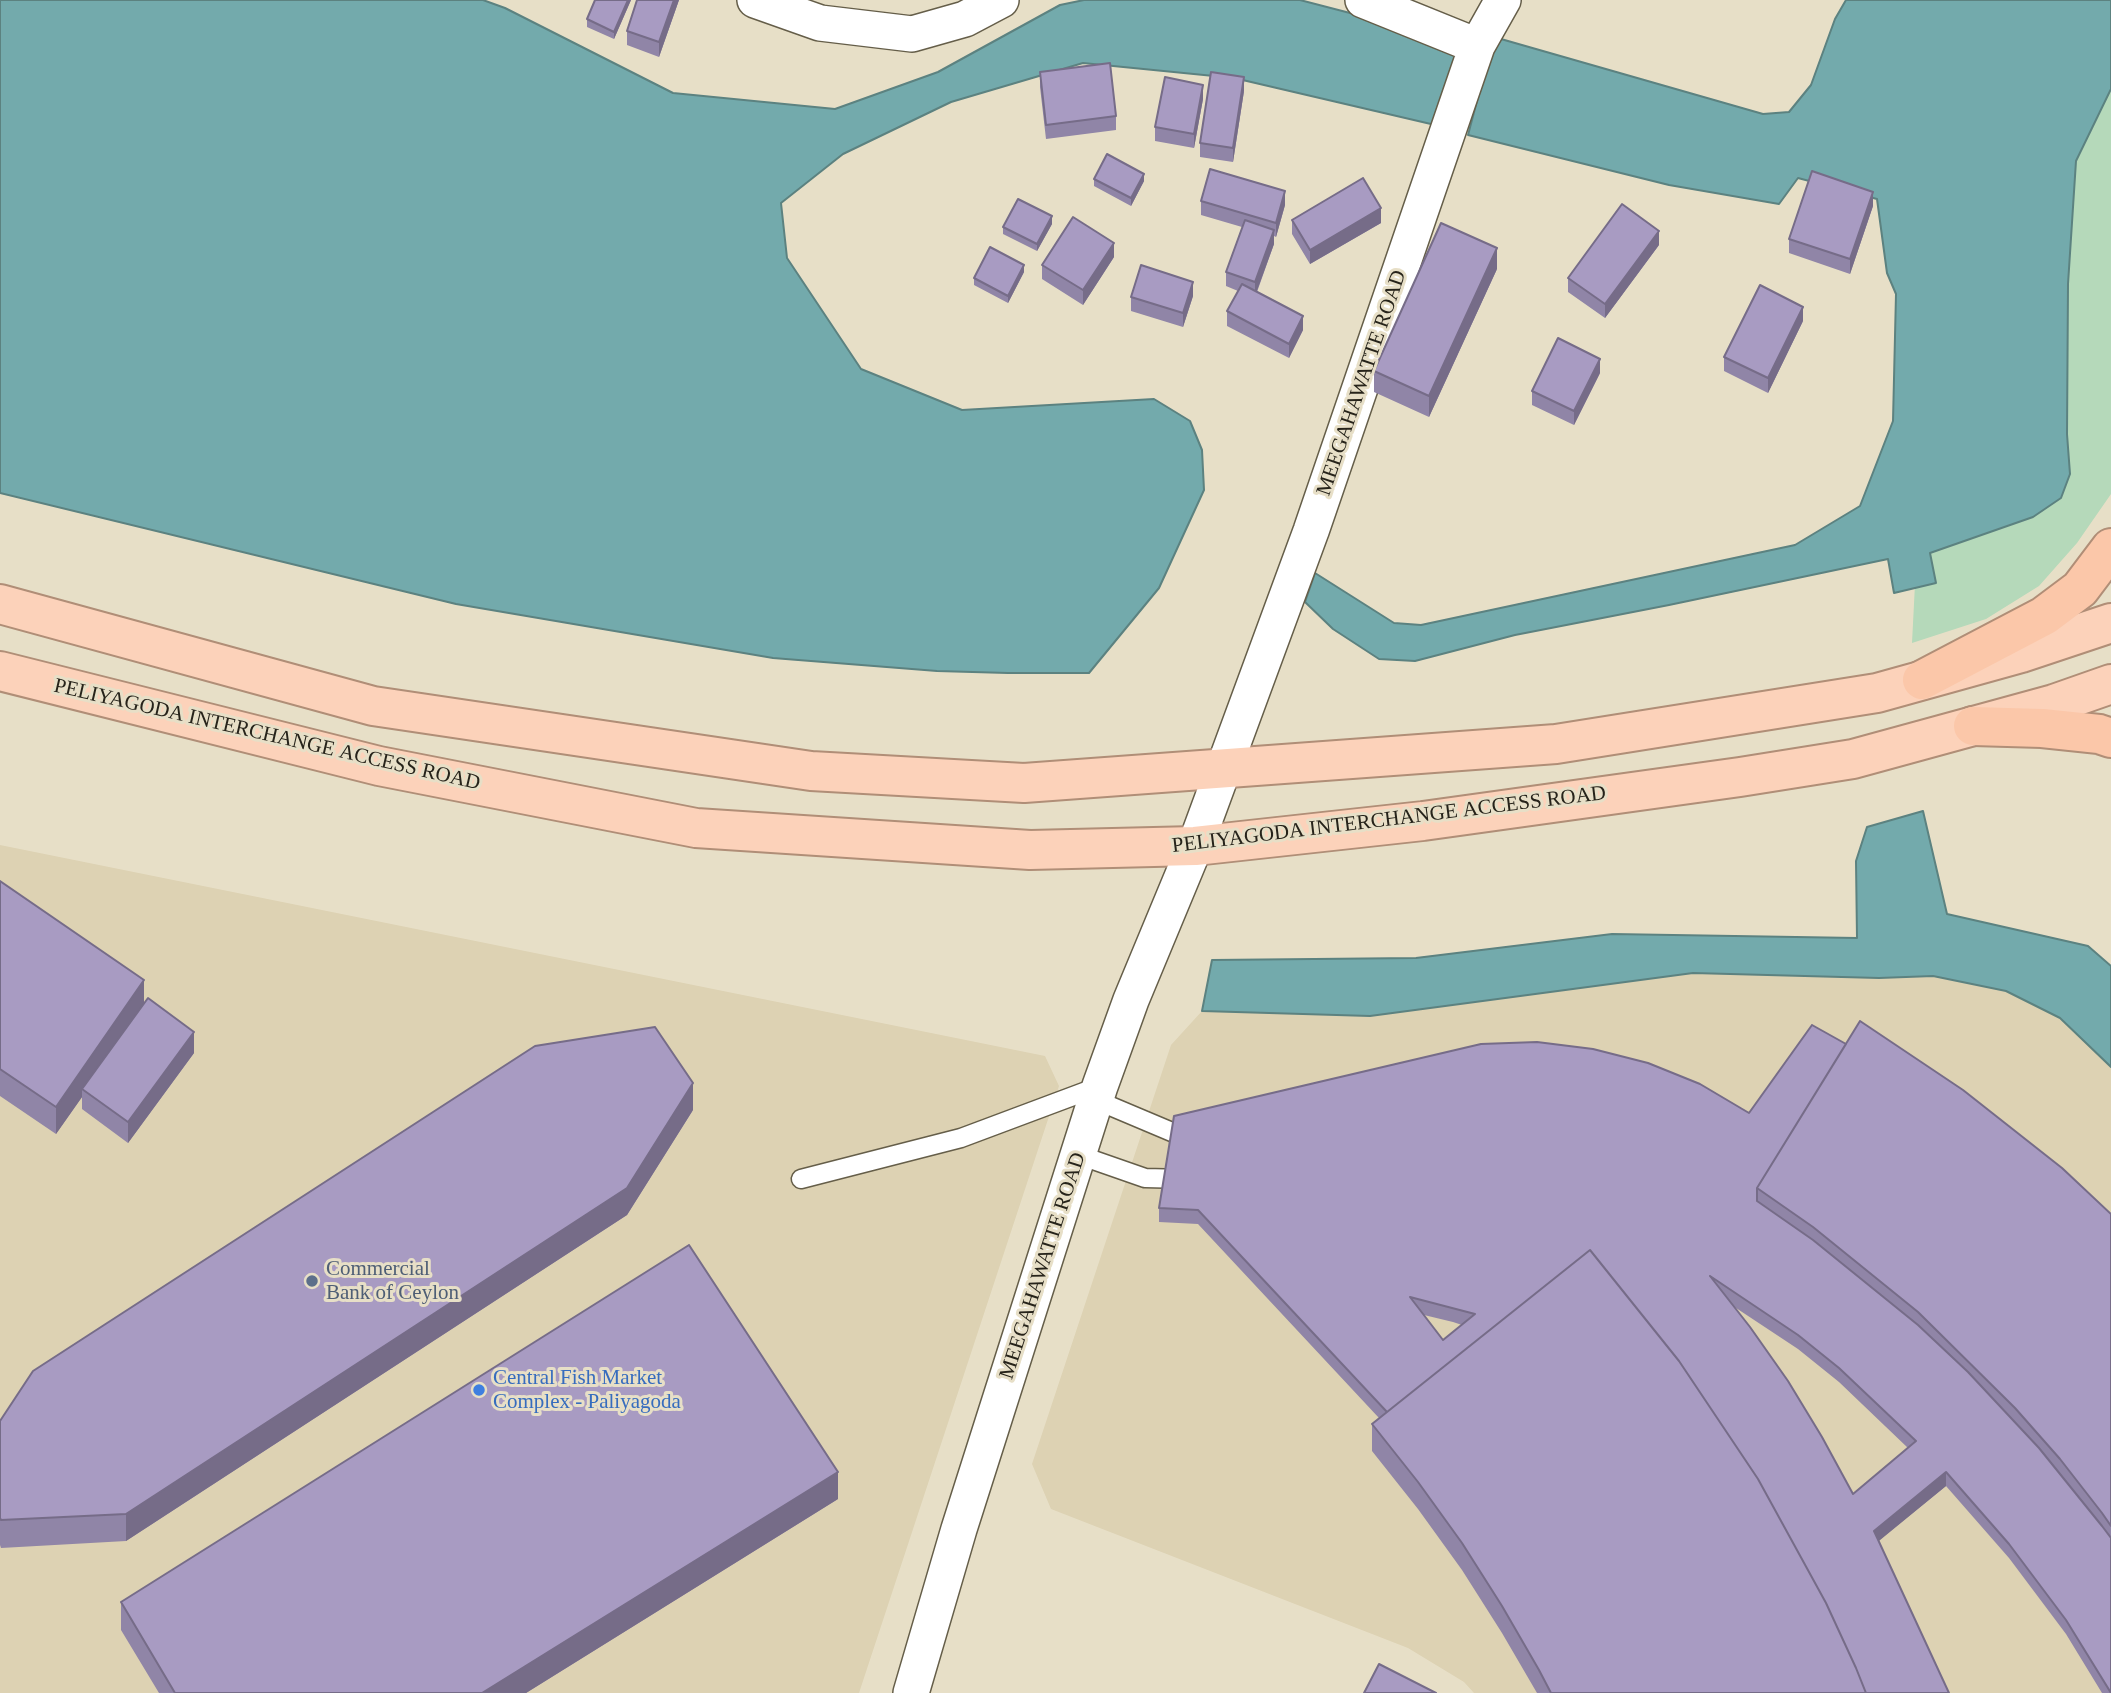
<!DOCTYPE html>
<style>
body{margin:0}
canvas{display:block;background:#e7dfc7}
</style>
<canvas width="2111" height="1693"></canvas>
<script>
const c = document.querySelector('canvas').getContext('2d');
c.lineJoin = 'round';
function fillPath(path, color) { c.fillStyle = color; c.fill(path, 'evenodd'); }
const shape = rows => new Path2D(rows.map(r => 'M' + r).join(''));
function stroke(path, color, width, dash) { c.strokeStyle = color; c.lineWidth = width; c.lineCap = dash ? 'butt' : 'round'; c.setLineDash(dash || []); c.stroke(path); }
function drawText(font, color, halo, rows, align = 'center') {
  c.font = font + ' Georgia,serif'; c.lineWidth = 6; c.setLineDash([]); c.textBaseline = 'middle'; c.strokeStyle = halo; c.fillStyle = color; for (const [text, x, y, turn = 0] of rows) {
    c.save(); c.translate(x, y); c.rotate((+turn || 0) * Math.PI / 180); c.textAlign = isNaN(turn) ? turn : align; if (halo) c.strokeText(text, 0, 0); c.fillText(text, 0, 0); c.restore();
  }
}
const built = shape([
 [0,845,1045,1056,1059,1086,859,1693,0,1693],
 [1693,973,1879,978,1933,976,2006,991,2060,1018,2111,1067,2111,1693,1474,1693,1464,1682,1408,1648,1051,1509,1032,1464,1171,1045,1202,1011,1370,1016]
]);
const green = shape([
 [2111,89,2111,494,2077,543,2039,586,1986,619,1912,643,1915,584,1929,553,2033,517,2061,498,2070,474,2067,434,2068,284,2076,161]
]);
const water = shape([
 [0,0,483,0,505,8,673,93,835,109,938,72,1060,5,1084,0,1300,0,1477,46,1448,128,1234,78,1083,63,951,102,843,154,781,203,787,258,861,369,962,410,1154,399,1190,421,1202,450,1204,490,1159,588,1089,673,1008,673,937,671,773,658,456,604,0,493,0,0],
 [1846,0,2111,0,2111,89,2076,161,2068,284,2067,434,2070,474,2061,498,2033,517,1930,553,1936,583,1894,593,1888,559,1669,605,1515,635,1415,661,1379,659,1333,629,1305,602,1315,573,1394,623,1421,625,1795,545,1860,506,1893,421,1896,294,1887,273,1877,199,1798,178,1779,204,1669,185,1468,135,1491,48,1501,39,1763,114,1789,112,1811,85,1835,19,1846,0],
 [1923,811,1947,914,2088,946,2111,966,2111,1067,2060,1018,2006,991,1933,976,1879,978,1693,973,1370,1016,1202,1011,1212,960,1416,958,1612,934,1857,938,1856,861,1867,827,1923,811]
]);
const service = shape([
 [1096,1100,1179,1135,1194,1134],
 [1079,1155,1145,1178,1185,1179],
 [801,1179,961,1138,1100,1086]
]);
const minor = shape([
 [755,0,820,23,912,34,965,19,1001,0],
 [1363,0,1477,46],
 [911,1693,959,1529,1100,1086,1131,1000,1195,846,1311,531,1477,46,1503,0]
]);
const trunk = shape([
 [0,604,373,706,811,771,1024,783,1556,744,1877,693,2021,653,2111,623],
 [0,671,379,766,696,828,1030,850,1195,846,1423,821,1740,777,1853,759,2054,704,2111,684]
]);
const motorway = shape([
 [1922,680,2044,616,2080,589,2111,548],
 [1973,726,2042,728,2099,734,2111,738]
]);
const wall = shape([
 [595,0,631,0,614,39,587,27,587,19],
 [637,0,679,0,659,57,627,45,627,31],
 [1040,72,1116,116,1116,130,1046,139,1040,87],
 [1244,91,1233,162,1200,157,1200,143],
 [1203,99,1194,148,1155,141,1155,127],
 [1094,179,1144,181,1131,206,1094,186],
 [1201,201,1285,205,1276,237,1274,236,1274,244,1257,292,1303,330,1289,358,1227,326,1227,311,1238,291,1226,286,1226,272,1242,227,1201,215],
 [1873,206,1850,274,1789,253,1789,239],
 [1292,220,1381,223,1310,264,1292,234],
 [1052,224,1037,251,1003,234,1003,227],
 [1659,245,1605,318,1568,292,1568,278],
 [1114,257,1083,305,1042,279,1042,265],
 [1497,269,1429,417,1374,392,1374,371],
 [1024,272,1008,303,974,285,974,278],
 [1193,296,1183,327,1131,311,1131,297],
 [1803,321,1768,393,1724,371,1724,357],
 [1600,373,1574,425,1532,405,1532,391],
 [0,881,144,1004,194,1053,128,1143,82,1109,82,1097,56,1134,0,1096],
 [693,1110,627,1215,126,1541,1,1548,0,1545,0,1421],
 [1749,1113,2111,1214,2111,1693,2102,1693,2066,1634,2009,1558,1946,1486,1878,1541,1949,1693,1537,1693,1502,1633,1462,1570,1418,1509,1372,1451,1372,1424,1379,1418,1198,1224,1159,1222,1159,1208],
 [1733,1306,1798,1349,1839,1382,1908,1448,1853,1494],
 [1424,1315,1453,1322,1462,1325,1443,1340],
 [838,1499,526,1693,159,1693,121,1630,121,1602]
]);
const shadedWall = shape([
 [628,0,631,0,614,39,614,32],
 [674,0,679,0,659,57,659,42],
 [1244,77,1244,91,1233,162,1233,148],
 [1203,85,1203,99,1194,148,1194,134],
 [1144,174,1144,181,1131,206,1131,198],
 [1285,191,1285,205,1276,237,1276,223],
 [1873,192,1873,206,1850,274,1850,259],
 [1381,208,1381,223,1310,264,1310,250],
 [1052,216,1052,224,1037,251,1037,244],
 [1274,230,1274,244,1255,296,1255,282],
 [1659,231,1659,245,1605,318,1605,304],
 [1114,243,1114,257,1083,305,1083,290],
 [1497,248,1497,269,1429,417,1429,396],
 [1024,265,1024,272,1008,303,1008,296],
 [1193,282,1193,296,1183,327,1183,313],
 [1803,307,1803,321,1768,393,1768,378],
 [1303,316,1303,330,1289,358,1289,344],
 [1600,359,1600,373,1574,425,1574,411],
 [144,980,144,1007,82,1089,82,1097,56,1134,56,1107],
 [194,1032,194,1053,128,1143,128,1122],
 [693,1083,693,1110,627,1215,126,1541,126,1514],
 [838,1472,838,1499,526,1693,482,1693],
 [1946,1472,1946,1486,1874,1545,1874,1531]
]);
const building = shape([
 [595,0,628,0,614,32,587,19,595,0],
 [637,0,674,0,659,42,627,31,637,0],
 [1110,63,1116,116,1046,125,1040,72,1110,63],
 [1211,72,1244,77,1233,148,1200,143,1211,72],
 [1165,77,1203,85,1194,134,1155,127,1165,77],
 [1107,154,1144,174,1131,198,1094,179,1107,154],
 [1210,169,1285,191,1276,223,1201,201,1210,169],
 [1812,171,1873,192,1850,259,1789,239,1812,171],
 [1363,178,1381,208,1310,250,1292,220,1363,178],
 [1018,199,1052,216,1037,244,1003,227,1018,199],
 [1622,204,1659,231,1605,304,1568,278,1622,204],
 [1073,217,1114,243,1083,290,1042,265,1073,217],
 [1245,220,1274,230,1255,282,1226,272,1245,220],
 [1441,223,1497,248,1429,396,1374,371,1441,223],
 [990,247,1024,265,1008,296,974,278,990,247],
 [1141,265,1193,282,1183,313,1131,297,1141,265],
 [1242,284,1303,316,1289,344,1227,311,1242,284],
 [1760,285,1803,307,1768,378,1724,357,1760,285],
 [1558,338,1600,359,1574,411,1532,391,1558,338],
 [0,881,144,980,56,1107,0,1069,0,881],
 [148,998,194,1032,128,1122,82,1089,148,998],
 [1860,1021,1963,1090,2062,1168,2111,1214,2111,1526,2102,1513,2060,1459,2015,1408,1918,1312,1813,1227,1757,1188,1860,1021],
 [1812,1025,1846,1044,1757,1188,1757,1201,1813,1240,1918,1325,1968,1372,2039,1448,2102,1526,2111,1538,2111,1693,2066,1620,2009,1544,1946,1472,1874,1531,1949,1693,1866,1693,1856,1668,1826,1603,1758,1479,1679,1361,1590,1250,1387,1412,1198,1210,1159,1208,1174,1116,1481,1044,1537,1042,1593,1049,1648,1063,1700,1084,1749,1113,1812,1025],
 [1710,1276,1798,1335,1839,1368,1916,1441,1853,1494,1822,1437,1788,1381,1750,1327,1710,1276],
 [1410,1297,1475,1314,1443,1340,1410,1297],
 [655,1027,693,1083,627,1188,126,1514,1,1520,0,1518,0,1421,33,1371,535,1046,655,1027],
 [689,1245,838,1472,482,1693,175,1693,121,1602,689,1245],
 [1590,1250,1679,1361,1758,1479,1826,1603,1856,1668,1866,1693,1551,1693,1539,1670,1502,1606,1462,1543,1418,1482,1372,1424,1590,1250],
 [1379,1664,1436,1693,1364,1693,1379,1664]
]);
const markers = [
 [312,1281,7,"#5c6f8a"],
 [479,1390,7,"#3f7fe0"]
];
const streetNames = [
 ["MEEGAHAWATTE ROAD",1362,383,-71],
 ["PELIYAGODA INTERCHANGE ACCESS ROAD",267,735,13],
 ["PELIYAGODA INTERCHANGE ACCESS ROAD",1389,820,-7],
 ["MEEGAHAWATTE ROAD",1043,1266,-72]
];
const serviceNames = [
 ["Commercial",326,1269],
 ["Bank of Ceylon",326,1293]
];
const shopNames = [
 ["Central Fish Market",493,1378],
 ["Complex - Paliyagoda",493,1402]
];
fillPath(built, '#ddd2b3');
fillPath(green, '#b5d9ba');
fillPath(water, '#73aaac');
stroke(water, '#5c8280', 2);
stroke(service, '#655e49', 21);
stroke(minor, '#655e49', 38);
stroke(trunk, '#b08e77', 42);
stroke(motorway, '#b08e77', 42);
stroke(service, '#fff', 18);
stroke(minor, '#fff', 35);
stroke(trunk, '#fcd2ba', 38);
stroke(motorway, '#fbc7a9', 38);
fillPath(wall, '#9085a7');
fillPath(shadedWall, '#766c88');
fillPath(building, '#a89bc2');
stroke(building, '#766c88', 2);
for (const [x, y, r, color] of markers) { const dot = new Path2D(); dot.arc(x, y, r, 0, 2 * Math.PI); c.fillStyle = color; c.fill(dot); stroke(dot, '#e7dfc7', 2.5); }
drawText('21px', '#26231a', '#e7dfc7', streetNames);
drawText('21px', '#4e5e75', '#e7dfc7', serviceNames, 'left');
drawText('21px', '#366cbe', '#e7dfc7', shopNames, 'left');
</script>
